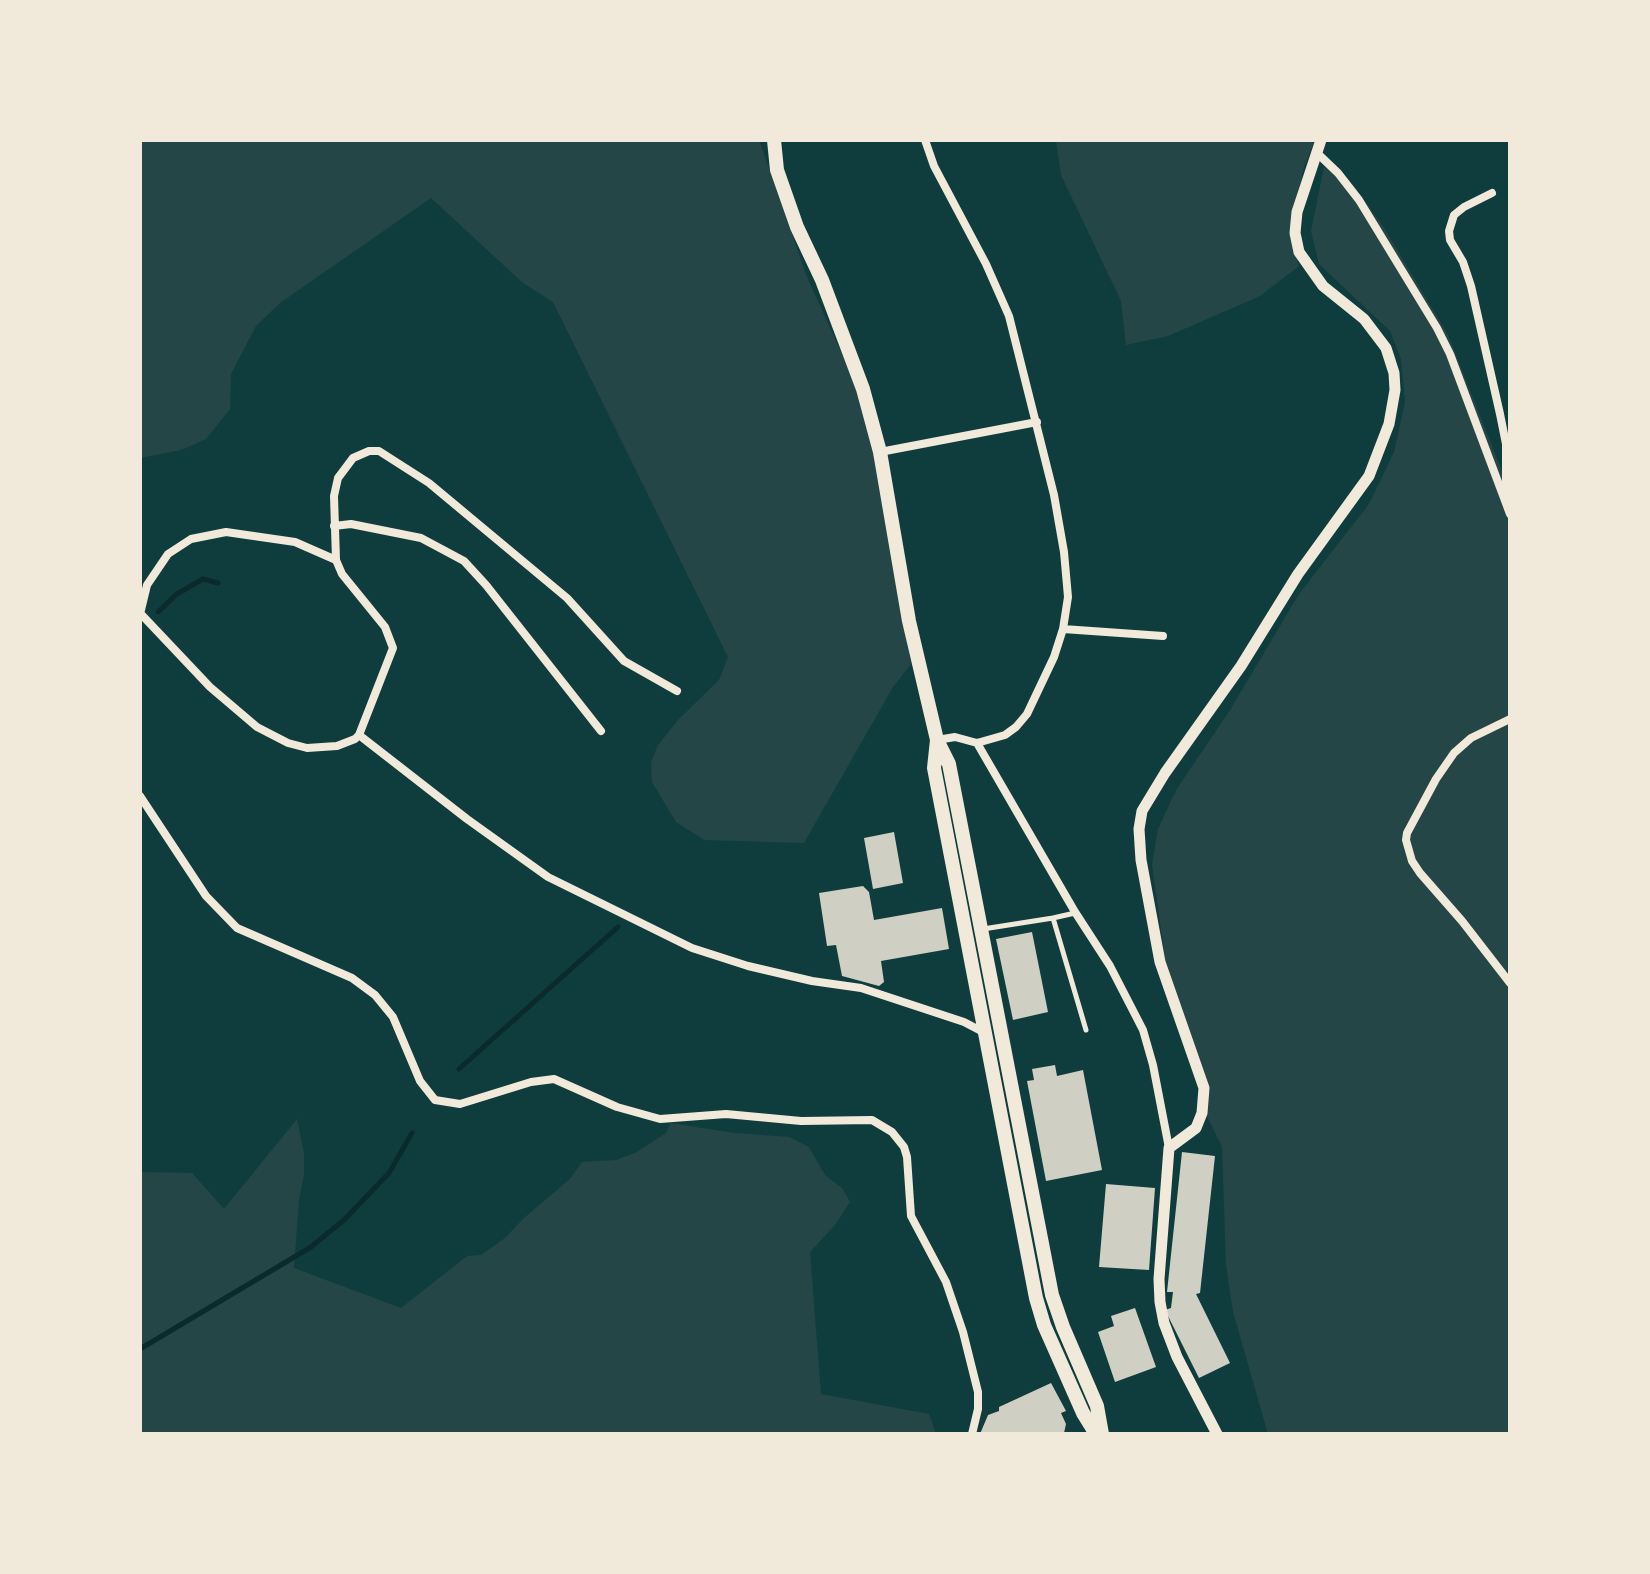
<!DOCTYPE html>
<style>
body{margin:0}
#map{position:relative;width:1650px;height:1574px;overflow:hidden;background:#0f3d3e;font-family:"Playfair Display",serif}
canvas{display:block}
.frame{position:absolute;inset:0;border:142px solid #f1e9da;pointer-events:none}
</style>
<div id="map">
<canvas width="1650" height="1574"></canvas>
<div class="frame"></div>
</div>
<script>
const c = document.querySelector('canvas').getContext('2d');
c.lineJoin = 'round';
function fillPath(path, color) { c.fillStyle = color; c.fill(path, 'evenodd'); }
const shape = rows => new Path2D(rows.map(r => 'M' + r).join(''));
function stroke(path, color, width, dash) { c.strokeStyle = color; c.lineWidth = width; c.lineCap = dash ? 'butt' : 'round'; c.setLineDash(dash || []); c.stroke(path); }
const green = shape([
 [140,140,759,140,807,277,851,374,869,422,911,664,893,687,804,843,704,840,676,822,652,782,651,762,658,745,679,719,719,680,728,657,553,302,523,283,431,198,280,303,256,326,231,374,230,409,206,439,181,450,140,458],
 [1056,140,1315,140,1304,167,1289,233,1299,266,1260,296,1168,336,1126,345,1121,301,1061,175],
 [1324,167,1353,185,1383,226,1448,335,1510,491,1510,1434,1268,1434,1233,1312,1226,1265,1222,1147,1203,1108,1201,1074,1166,965,1152,865,1158,829,1176,790,1230,710,1299,594,1369,504,1394,452,1405,402,1401,359,1390,331,1319,264,1311,231],
 [297,1119,304,1153,304,1175,299,1200,294,1268,401,1308,467,1256,481,1255,505,1238,524,1218,570,1179,582,1162,616,1160,637,1152,666,1133,671,1123,735,1133,789,1137,809,1147,825,1175,843,1189,850,1202,835,1225,810,1252,821,1394,929,1414,936,1434,140,1434,140,1172,192,1173,224,1209]
]);
const stream = shape([
 [158,612,177,594,203,579,218,583],
 [459,1069,618,927],
 [140,1349,311,1247,345,1219,389,1173,412,1133]
]);
const building = shape([
 [894,832,903,883,873,889,864,838],
 [863,886,869,892,874,920,942,908,949,949,881,961,884,982,879,986,842,976,836,945,827,946,819,893],
 [1032,932,1048,1012,1013,1020,996,939],
 [1055,1065,1057,1076,1083,1070,1102,1170,1046,1181,1027,1081,1034,1080,1032,1069],
 [1182,1152,1215,1156,1200,1293,1196,1294,1230,1363,1199,1378,1165,1310,1171,1308,1173,1292,1167,1292],
 [1106,1184,1155,1188,1149,1270,1099,1267],
 [1135,1308,1156,1367,1115,1382,1098,1332,1114,1326,1111,1316],
 [1051,1383,1066,1411,1061,1413,1066,1424,1064,1433,980,1434,988,1415,999,1411,999,1407]
]);
const service = shape([
 [1075,913,1053,918,1086,1030],
 [983,929,1053,918]
]);
const minor = shape([
 [925,140,934,166,986,264,1009,316,1054,495,1064,552,1068,597,1063,629,1054,657,1027,714,1016,727,1005,735,977,743,955,737,937,740],
 [1316,152,1338,173,1359,200,1437,328,1450,354,1510,514],
 [1492,193,1464,207,1454,215,1449,231,1450,240,1463,262,1471,286,1500,414,1506,444,1506,498],
 [880,452,1037,422],
 [334,526,351,524,421,538,464,561,486,585,601,731],
 [140,613,210,687,257,727,288,743,307,748,337,746,355,739,359,735,393,648,385,627,342,574,336,560,334,496,338,478,353,458,369,451,379,451,429,483,567,598,624,661,677,691],
 [140,614,147,585,168,554,191,539,226,532,295,542,336,560],
 [1063,629,1163,636],
 [1510,719,1471,738,1454,753,1436,779,1407,833,1406,840,1412,861,1420,873,1462,921,1510,983],
 [359,735,467,819,548,877,692,948,748,966,812,981,861,988,964,1022,985,1033],
 [977,743,1075,912,1110,966,1143,1030,1153,1065,1169,1148],
 [140,796,206,896,237,928,352,978,375,995,393,1017,420,1081,435,1100,460,1104,531,1082,554,1079,617,1107,660,1119,726,1114,801,1121,872,1120,892,1132,904,1147,907,1157,911,1216,946,1282,963,1332,978,1392,978,1409,972,1434]
]);
const tertiary = shape([
 [1217,1434,1177,1357,1164,1323,1160,1302,1159,1279,1169,1148,1196,1128,1202,1113,1204,1088,1160,962,1141,860,1139,829,1142,811,1165,773,1241,666,1298,574,1369,476,1389,424,1395,390,1394,373,1386,348,1364,319,1323,286,1299,252,1295,233,1297,212,1321,140]
]);
const primary = shape([
 [774,140,777,170,797,227,822,280,863,389,880,452,909,621,937,740,949,764,1052,1295,1063,1327,1097,1406,1102,1434],
 [937,740,934,768,1036,1298,1044,1325,1083,1413,1096,1434]
]);
fillPath(green, '#244646');
stroke(stream, '#0a2a2b', 5);
fillPath(building, '#cfcfc3');
stroke(service, '#f1e9da', 5);
stroke(minor, '#f1e9da', 8);
stroke(tertiary, '#f1e9da', 11);
stroke(primary, '#f1e9da', 14);
</script>
